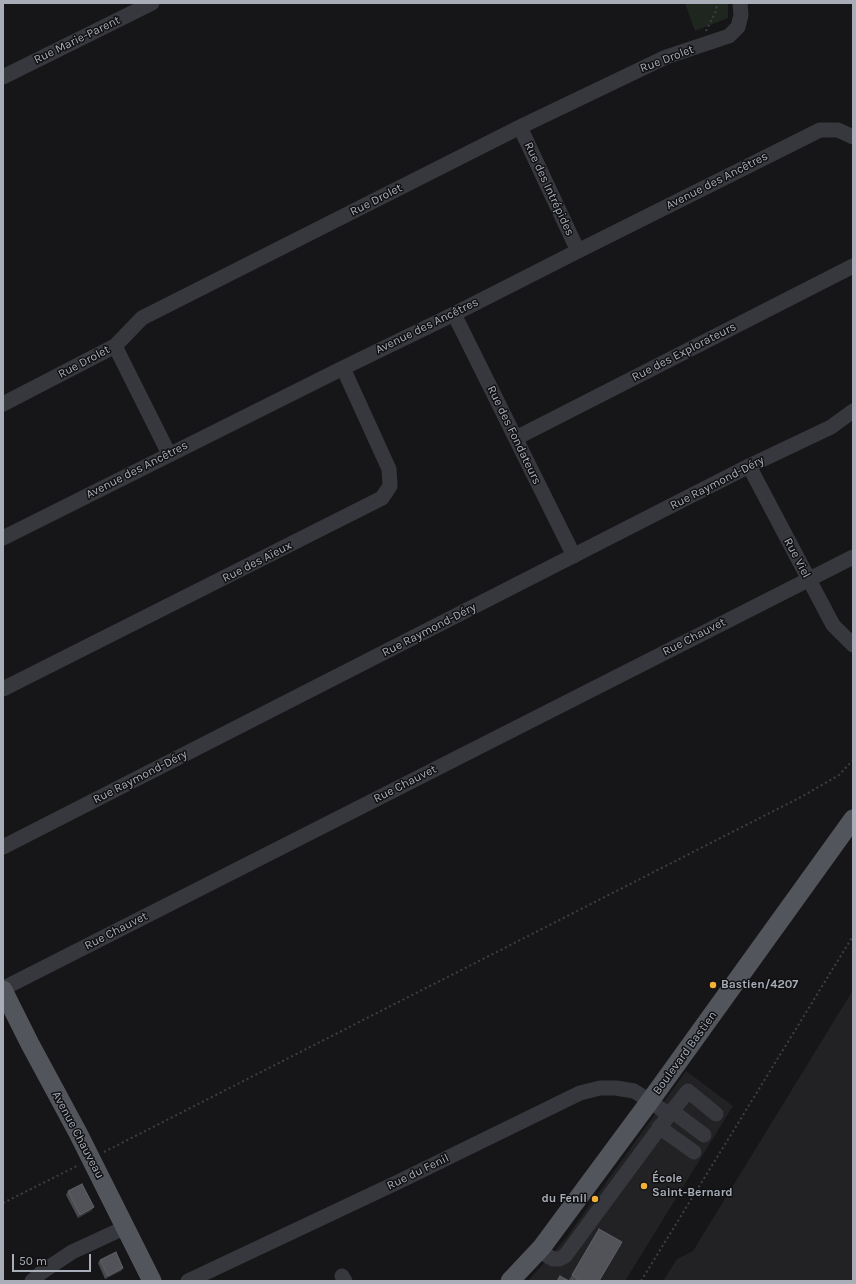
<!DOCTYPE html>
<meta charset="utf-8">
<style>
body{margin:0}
#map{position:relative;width:856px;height:1284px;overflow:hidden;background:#161618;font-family:Karla,sans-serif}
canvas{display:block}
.frame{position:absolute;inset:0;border:4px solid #a8adb8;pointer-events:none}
.scale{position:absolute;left:12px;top:1254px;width:79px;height:18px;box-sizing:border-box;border:2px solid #a8adb8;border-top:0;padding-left:5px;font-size:12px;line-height:14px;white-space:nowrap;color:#a8adb8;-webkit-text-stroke:3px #111113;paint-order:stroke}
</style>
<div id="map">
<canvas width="856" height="1284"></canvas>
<div class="frame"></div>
<div class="scale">50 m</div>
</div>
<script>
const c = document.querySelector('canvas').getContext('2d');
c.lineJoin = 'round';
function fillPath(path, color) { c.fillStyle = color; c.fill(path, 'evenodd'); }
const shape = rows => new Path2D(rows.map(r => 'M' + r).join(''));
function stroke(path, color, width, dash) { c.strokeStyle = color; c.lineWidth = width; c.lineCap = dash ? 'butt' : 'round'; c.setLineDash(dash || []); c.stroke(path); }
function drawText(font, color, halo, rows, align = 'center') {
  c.font = font + ' Karla,sans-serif'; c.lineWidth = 3; c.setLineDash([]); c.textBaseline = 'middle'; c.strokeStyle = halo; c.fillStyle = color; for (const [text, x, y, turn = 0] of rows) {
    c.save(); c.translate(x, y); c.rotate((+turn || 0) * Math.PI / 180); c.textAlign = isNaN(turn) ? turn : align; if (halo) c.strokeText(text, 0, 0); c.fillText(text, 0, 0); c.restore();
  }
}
const built = shape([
 [853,990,853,1281,663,1281,677,1259,693,1251],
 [686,1071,733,1106,625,1281,528,1281,566,1238]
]);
const green = shape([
 [685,3,728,3,728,18,695,31]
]);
const path = shape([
 [706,31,716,11,717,3],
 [104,1152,803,796,839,775,853,760],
 [3,1203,79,1165],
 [641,1281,853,936]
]);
const minor = shape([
 [3,77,152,3],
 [520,127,578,251],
 [454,314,574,556],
 [115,346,169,454],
 [3,404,115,346,142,318,520,127,666,57,729,36,738,27,741,15,740,3],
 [516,438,853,266],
 [749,466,833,625,853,645],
 [3,538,343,368,454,314,578,251,820,130,838,130,853,137],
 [3,689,382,498,390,486,389,469,343,368],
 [3,847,749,466,831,427,853,411],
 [3,991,8,986,853,557],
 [672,1111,704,1135],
 [669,1115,688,1091,716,1114],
 [659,1127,694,1152],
 [342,1276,345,1281],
 [32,1281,42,1272,72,1252,126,1227],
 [188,1281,398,1182,580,1093,600,1088,616,1088,634,1091,650,1101,669,1115,565,1256,559,1259,553,1259,538,1250]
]);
const major = shape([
 [3,990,30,1044,78,1133,152,1281],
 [510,1281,542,1247,650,1101,853,819]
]);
const wall = shape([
 [68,1191,94,1207,91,1211,78,1218,66,1195],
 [599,1229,599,1281,570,1281,569,1280],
 [100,1260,123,1268,121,1271,105,1279,98,1263]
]);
const shadedWall = shape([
 [94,1207,91,1211,78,1218,80,1215],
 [123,1268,121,1271,105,1279,108,1276]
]);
const building = shape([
 [82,1184,94,1207,80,1215,68,1191,82,1184],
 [599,1229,622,1242,599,1281,577,1281,578,1279,572,1275,599,1229],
 [116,1252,123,1268,108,1276,100,1260,116,1252],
 [560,1276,569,1281,557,1281,560,1276]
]);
const markers = [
 [713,985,4,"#f2b134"],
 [644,1186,4,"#f2b134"],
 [595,1199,4,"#f2b134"]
];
const streetNames = [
 ["Rue Marie-Parent",77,40,-26],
 ["Rue Drolet",667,59,-21],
 ["Avenue des Ancêtres",717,181,-27],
 ["Rue des Intrépides",549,189,65],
 ["Rue Drolet",376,200,-27],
 ["Avenue des Ancêtres",427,326,-26],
 ["Rue des Explorateurs",684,352,-27],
 ["Rue Drolet",84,362,-28],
 ["Rue des Fondateurs",514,435,64],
 ["Avenue des Ancêtres",137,470,-27],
 ["Rue Raymond-Déry",717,483,-27],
 ["Rue Viel",797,558,62],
 ["Rue des Aïeux",257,562,-27],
 ["Rue Raymond-Déry",429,630,-27],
 ["Rue Chauvet",694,637,-27],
 ["Rue Raymond-Déry",140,777,-27],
 ["Rue Chauvet",405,784,-27],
 ["Rue Chauvet",116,931,-27],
 ["Boulevard Bastien",685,1053,-54],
 ["Avenue Chauveau",78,1135,62],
 ["Rue du Fenil",418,1172,-26]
];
const poiNames = [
 ["Bastien/4207",721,985],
 ["École",652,1179],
 ["Saint-Bernard",652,1193],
 ["du Fenil",587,1199,"right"]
];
fillPath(built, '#222225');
fillPath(green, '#1e261f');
stroke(path, '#3d3f44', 2, [2, 3]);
stroke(minor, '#37383d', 15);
stroke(major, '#53555c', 19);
fillPath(wall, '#47494d');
fillPath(shadedWall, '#2f3033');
fillPath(building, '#525359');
stroke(building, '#5f6168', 1);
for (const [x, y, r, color] of markers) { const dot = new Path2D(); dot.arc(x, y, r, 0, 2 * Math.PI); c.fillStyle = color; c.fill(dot); stroke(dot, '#111113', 1.5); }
drawText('12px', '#a8adb8', '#111113', streetNames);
drawText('bold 12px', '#a8adb8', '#111113', poiNames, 'left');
</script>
